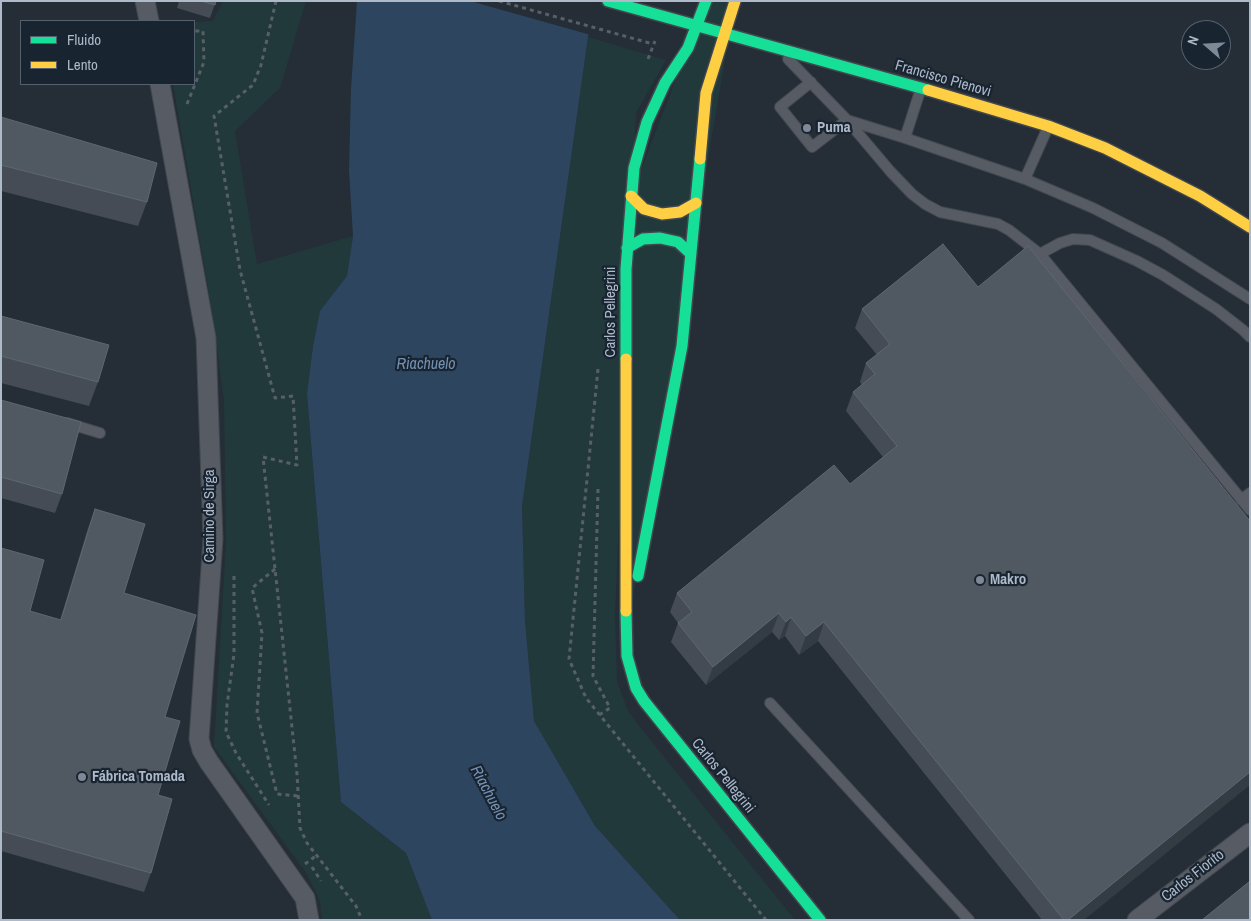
<!DOCTYPE html>
<meta charset="utf-8">
<style>
body{margin:0}
#map{position:relative;width:1251px;height:921px;overflow:hidden;background:#252d36;font-family:"Archivo Narrow",sans-serif}
canvas{display:block}
.frame{position:absolute;inset:0;border:2px solid #aeb9c9;pointer-events:none}
.legend{position:absolute;left:20px;top:20px;width:175px;height:65px;box-sizing:border-box;background:#192431;border:1px solid #55606e;margin:0;padding:6px 9px;list-style:none;font-size:15px;color:#aeb9c9}
.legend li{display:flex;align-items:center;gap:10px;height:25px}
.legend b{width:25px;border:1px solid #55606e}
.north{position:absolute;left:1181px;top:20px;width:50px;height:50px;box-sizing:border-box;background:#192431;border:1px solid #55606e;border-radius:50%;rotate:289deg;font-size:14px;font-weight:700;line-height:20px;text-align:center;color:#aeb9c9}
.north::after{content:'';display:block;margin:auto;width:18px;height:22px;background:#7e8896;clip-path:polygon(50% 0,100% 100%,50% 72%,0 100%)}
</style>
<div id="map">
<canvas width="1251" height="921"></canvas>
<div class="frame"></div>
<ul class="legend">
<li><b style="height:6px;background:#16e098"></b>Fluido</li>
<li><b style="height:6px;background:#ffcf43"></b>Lento</li>
</ul>
<div class="north">N</div>
</div>
<script>
const c = document.querySelector('canvas').getContext('2d');
c.lineJoin = 'round';
function fillPath(path, color) { c.fillStyle = color; c.fill(path, 'evenodd'); }
const shape = rows => new Path2D(rows.map(r => 'M' + r).join(''));
function stroke(path, color, width, dash) { c.strokeStyle = color; c.lineWidth = width; c.lineCap = dash ? 'butt' : 'round'; c.setLineDash(dash || []); c.stroke(path); }
function drawText(font, color, halo, rows, align = 'center') {
  c.font = font + ' "Archivo Narrow",sans-serif'; c.lineWidth = 4.5; c.setLineDash([]); c.textBaseline = 'middle'; c.strokeStyle = halo; c.fillStyle = color; for (const [text, x, y, turn = 0] of rows) {
    c.save(); c.translate(x, y); c.rotate((+turn || 0) * Math.PI / 180); c.textAlign = isNaN(turn) ? turn : align; if (halo) c.strokeText(text, 0, 0); c.fillText(text, 0, 0); c.restore();
  }
}
const green = shape([
 [223,1,306,1,280,88,235,131,257,264,353,236,347,276,320,312,313,346,307,394,341,802,406,853,432,920,322,920,320,901,307,874,214,747,226,543,224,401,213,317,173,84,194,84,194,22,213,21],
 [706,1,735,1,626,639,631,196],
 [588,37,666,60,636,113,615,615,617,682,628,710,636,722,795,920,680,920,595,826,534,721,525,621,522,506]
]);
const water = shape([
 [357,1,598,1,588,37,522,506,525,621,534,721,595,826,680,920,432,920,406,853,341,802,307,394,313,346,320,311,347,276,353,236,349,170,351,89]
]);
const pier = shape([
 [470,1,600,1,591,35]
]);
const path = shape([
 [276,1,261,65,253,85,214,116,240,270,275,398,293,396,297,465,263,457,297,774,300,828,307,843,356,906,362,920],
 [499,1,653,44],
 [648,59,655,41],
 [187,104,204,62,203,31,194,31],
 [598,369,569,659,586,698,766,920],
 [598,489,593,676,610,708,599,715],
 [275,569,252,588,262,633,257,713,277,794,298,796],
 [234,576,234,654,227,705,226,732,236,753,269,805],
 [305,864,317,855],
 [312,867,321,881]
]);
const lane = shape([
 [788,59,847,120,905,138,921,88],
 [811,82,780,107,812,147,847,120,890,171,912,194,925,204,940,212,998,224,1009,230,1040,254,1250,510],
 [905,138,1025,179,1093,208,1162,243,1250,299],
 [1025,179,1048,127],
 [1040,254,1060,243,1073,239,1090,240,1137,261,1163,275,1216,309,1243,330,1250,337],
 [67,423,100,433],
 [1241,500,1250,493],
 [770,703,969,920]
]);
const street = shape([
 [145,1,149,21],
 [160,84,206,338,213,539,199,739,202,750,209,762,305,898,309,920],
 [1137,920,1250,833]
]);
const fast = shape([
 [608,1,928,90],
 [627,248,643,239,660,238,678,242,691,254],
 [626,359,626,269,634,168,647,122,665,83,688,48,706,1],
 [638,576,682,346,700,159],
 [626,611,627,656,636,688,644,701,820,920]
]);
const slow = shape([
 [928,90,1048,126,1105,148,1200,196,1250,227],
 [700,159,706,93,735,1],
 [631,196,644,209,662,214,680,212,696,203],
 [626,359,626,611]
]);
const wall = shape([
 [179,1,216,1,210,18,177,8],
 [1,117,147,202,138,226,1,191],
 [943,244,1084,920,1042,920,818,641,799,655,785,636,779,640,772,632,706,685,671,642,678,623,670,612,677,593,850,484,883,457,846,411,853,392,862,385,860,382,866,363,877,355,855,328,862,309],
 [1,316,98,382,89,406,1,383],
 [1,400,62,494,55,513,1,498],
 [95,509,165,717,151,873,144,892,1,851,1,548,30,611,60,620,88,528]
]);
const shadedWall = shape([
 [779,613,772,632,706,685,713,667],
 [791,617,785,636,779,640,786,622],
 [824,622,818,641,799,655,806,636],
 [1250,772,1250,785,1084,920,1068,920]
]);
const building = shape([
 [201,1,216,1,215,5,201,1],
 [1,117,157,163,147,202,1,165,1,117],
 [943,244,978,287,1028,246,1250,521,1250,772,1068,920,1064,920,824,622,806,636,791,617,786,622,779,613,713,667,678,623,692,612,677,593,834,465,850,484,897,446,853,392,875,374,866,363,890,344,862,309,943,244],
 [1,316,109,345,98,382,1,356,1,316],
 [1,400,81,422,62,494,1,477,1,400],
 [95,509,145,524,124,593,196,615,165,717,180,721,158,795,172,799,151,873,1,831,1,548,44,560,30,611,61,620,95,509],
 [1250,881,1250,920,1202,920,1250,881]
]);
const markers = [
 [807,128,5,"#7e8896"],
 [980,580,5,"#7e8896"],
 [82,777,5,"#7e8896"]
];
const streetNames = [
 ["Francisco Pienovi",943,79,16],
 ["Carlos Pellegrini",611,312,-90],
 ["Camino de Sirga",210,516,-90],
 ["Carlos Pellegrini",723,776,51],
 ["Carlos Fiorito",1193,876,-38]
];
const poiNames = [
 ["Puma",817,128],
 ["Makro",990,580],
 ["Fábrica Tomada",92,777]
];
const waterNames = [
 ["Riachuelo",426,365],
 ["Riachuelo",488,793,62]
];
fillPath(green, '#22393c');
fillPath(water, '#2e4560');
fillPath(pier, '#252d36');
stroke(lane, '#42474e', 12);
stroke(street, '#42474e', 21);
stroke(fast, '#42474e', 14);
stroke(slow, '#42474e', 14);
stroke(path, '#586067', 3, [4, 4]);
stroke(lane, '#565b64', 10);
stroke(street, '#565b64', 19);
stroke(fast, '#16e098', 11);
stroke(slow, '#ffcf43', 11);
fillPath(wall, '#454c55');
fillPath(shadedWall, '#333b43');
fillPath(building, '#505861');
stroke(building, '#5f6772', 1);
for (const [x, y, r, color] of markers) { const dot = new Path2D(); dot.arc(x, y, r, 0, 2 * Math.PI); c.fillStyle = color; c.fill(dot); stroke(dot, '#192431', 2); }
drawText('15px', '#aeb9c9', '#192431', streetNames);
drawText('bold 15px', '#aeb9c9', '#192431', poiNames, 'left');
drawText('italic 16px', '#7391b4', '#192431', waterNames);
</script>
